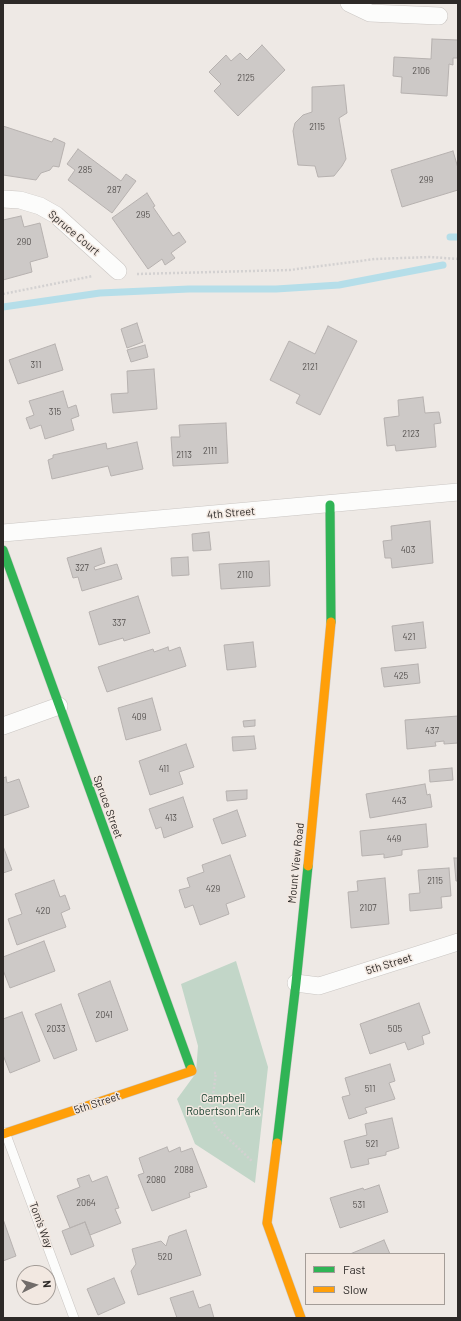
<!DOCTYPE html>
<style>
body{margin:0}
#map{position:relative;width:461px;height:1321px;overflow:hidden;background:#eee9e5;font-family:Barlow,sans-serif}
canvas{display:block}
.frame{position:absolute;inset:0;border:4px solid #2d2927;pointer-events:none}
.legend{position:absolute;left:305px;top:1253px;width:140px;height:52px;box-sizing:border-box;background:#f2e8e1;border:1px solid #a39c97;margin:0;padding:5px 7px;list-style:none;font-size:12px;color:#2d2927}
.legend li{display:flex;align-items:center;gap:8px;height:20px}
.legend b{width:20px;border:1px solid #a39c97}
.north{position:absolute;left:16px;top:1265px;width:40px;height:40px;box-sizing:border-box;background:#f2e8e1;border:1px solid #a39c97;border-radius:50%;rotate:85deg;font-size:11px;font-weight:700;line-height:16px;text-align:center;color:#2d2927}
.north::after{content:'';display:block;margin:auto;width:14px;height:18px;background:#716c6a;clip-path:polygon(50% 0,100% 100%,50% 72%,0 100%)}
</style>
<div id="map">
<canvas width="461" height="1321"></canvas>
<div class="frame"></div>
<ul class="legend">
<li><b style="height:5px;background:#30b455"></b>Fast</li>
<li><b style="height:5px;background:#ff9f0a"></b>Slow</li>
</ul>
<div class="north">N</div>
</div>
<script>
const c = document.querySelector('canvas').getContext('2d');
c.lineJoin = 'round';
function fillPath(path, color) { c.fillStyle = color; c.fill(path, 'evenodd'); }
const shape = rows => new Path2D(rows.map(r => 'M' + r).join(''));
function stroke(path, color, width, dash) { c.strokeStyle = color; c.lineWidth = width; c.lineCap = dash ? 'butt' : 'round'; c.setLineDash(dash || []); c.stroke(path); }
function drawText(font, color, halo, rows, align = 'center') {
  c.font = font + ' Barlow,sans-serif'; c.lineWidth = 3; c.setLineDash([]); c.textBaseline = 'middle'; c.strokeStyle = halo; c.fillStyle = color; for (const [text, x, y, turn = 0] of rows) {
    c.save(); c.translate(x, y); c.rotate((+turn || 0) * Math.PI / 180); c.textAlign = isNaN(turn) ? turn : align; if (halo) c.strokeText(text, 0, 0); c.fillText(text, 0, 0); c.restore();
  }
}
const green = shape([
 [236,961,268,1067,255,1183,195,1144,177,1099,196,1073,198,1046,181,984]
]);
const stream = shape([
 [450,237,458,237],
 [3,307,100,293,189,289,276,289,339,285,443,265]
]);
const building = shape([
 [432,39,458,40,458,58,453,58,453,65,449,64,447,96,401,93,402,77,393,76,394,57,431,59,432,39],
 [262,45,285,70,238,116,214,91,221,84,209,72,226,55,231,61,240,53,247,60,262,45],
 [344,85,347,113,339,118,346,159,342,166,334,176,318,177,315,166,298,165,293,131,295,123,303,115,312,112,312,87,344,85],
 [3,126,52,142,54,138,65,143,59,167,53,166,50,170,41,173,36,180,3,175,3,126],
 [78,149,121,181,126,174,136,181,112,213,68,180,75,170,67,164,78,149],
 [453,151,458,168,458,190,402,207,391,170,453,151],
 [147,193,155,206,153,207,173,236,179,232,186,242,171,253,175,258,165,265,162,259,148,269,112,218,147,193],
 [21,216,24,227,40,223,48,257,30,262,32,272,3,280,3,220,21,216],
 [137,323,143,342,127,348,121,329,137,323],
 [328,326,357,341,320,415,296,403,300,395,270,380,289,341,315,354,328,326],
 [55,344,63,370,18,384,9,360,55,344],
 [145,345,148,357,131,362,127,350,145,345],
 [154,369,157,409,113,413,111,394,128,393,127,371,154,369],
 [63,391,68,408,76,405,79,416,71,419,74,430,45,439,41,425,30,429,26,418,34,415,29,401,63,391],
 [423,397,425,413,439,412,441,423,434,424,436,447,396,451,395,445,387,446,384,418,399,416,398,400,423,397],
 [226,423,228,463,173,466,171,437,180,437,179,425,226,423],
 [137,442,143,469,111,476,108,466,52,479,48,460,53,458,53,455,106,443,107,449,137,442],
 [430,521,433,563,392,568,391,558,385,558,383,541,392,540,391,526,430,521],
 [209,532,211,550,193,551,192,534,209,532],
 [101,548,105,563,94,567,95,570,117,564,122,579,82,591,78,577,73,578,67,558,101,548],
 [188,557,189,575,172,576,171,558,188,557],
 [269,561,270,586,221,589,219,564,269,561],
 [138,596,150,633,124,641,123,638,99,645,89,612,138,596],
 [423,622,426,648,395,651,392,626,423,622],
 [253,642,256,667,227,670,224,645,253,642],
 [168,647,169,651,180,647,186,666,107,692,98,667,153,649,154,652,168,647],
 [418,664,420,683,384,687,381,668,418,664],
 [152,698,161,730,126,740,118,708,152,698],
 [458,716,458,743,444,744,444,741,435,742,436,746,407,749,405,720,458,716],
 [255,720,255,726,244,727,243,721,255,720],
 [254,736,256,749,233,751,232,737,254,736],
 [186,744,194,767,179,772,183,784,150,795,139,761,186,744],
 [452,768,453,780,430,782,429,770,452,768],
 [6,777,7,783,19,779,29,807,3,816,3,778,6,777],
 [425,784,427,795,430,794,432,807,370,818,366,794,425,784],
 [247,790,247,799,227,801,226,791,247,790],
 [183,797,193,827,164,838,161,827,156,829,149,809,183,797],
 [237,810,246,836,222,844,213,819,237,810],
 [426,824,428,847,402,850,402,855,384,858,384,854,362,856,360,831,426,824],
 [3,846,12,870,3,873,3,846],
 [230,855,245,897,226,904,229,914,200,925,193,905,185,908,179,890,190,887,187,878,204,872,202,865,230,855],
 [454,858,458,858,458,881,456,881,454,858],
 [449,868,451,896,441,897,442,908,410,911,409,894,420,893,418,870,449,868],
 [385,878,389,924,351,928,348,892,358,891,357,881,385,878],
 [54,880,60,897,65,895,70,909,61,913,66,927,17,945,8,919,22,914,15,894,54,880],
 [44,941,55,971,10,988,3,970,3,957,44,941],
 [110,981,128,1030,96,1042,78,994,110,981],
 [419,1003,430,1033,422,1036,424,1044,408,1050,405,1042,370,1054,360,1024,419,1003],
 [61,1004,77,1050,54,1059,35,1014,61,1004],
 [22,1012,40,1061,10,1073,3,1055,3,1019,22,1012],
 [390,1064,395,1081,389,1083,395,1099,365,1108,367,1113,349,1119,342,1097,350,1095,345,1078,390,1064],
 [392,1118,399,1148,386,1152,386,1155,368,1159,369,1164,351,1168,344,1141,367,1135,365,1124,392,1118],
 [167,1147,169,1152,180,1147,181,1152,192,1148,207,1187,189,1193,190,1197,152,1211,138,1175,144,1173,139,1158,167,1147],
 [89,1175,92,1182,107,1176,119,1208,115,1209,121,1223,90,1235,85,1222,70,1228,57,1196,80,1187,77,1179,89,1175],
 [379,1185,388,1212,340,1228,330,1198,363,1188,364,1190,379,1185],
 [3,1219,16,1256,3,1261,3,1219],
 [85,1222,94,1246,71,1255,62,1231,85,1222],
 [186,1230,201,1275,138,1295,131,1271,136,1264,132,1249,161,1241,166,1246,169,1236,186,1230],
 [384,1240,390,1254,350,1254,384,1240],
 [114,1278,125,1303,98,1315,87,1289,114,1278],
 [193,1291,199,1308,210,1304,214,1318,177,1318,170,1298,193,1291]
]);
const path = shape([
 [137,274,290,270,375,259,430,257,458,259],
 [3,294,93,276],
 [214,1073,216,1073,211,1109,213,1120,217,1128,252,1161]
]);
const lane = shape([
 [5,1132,74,1318]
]);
const street = shape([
 [349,3,370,13,439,16],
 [3,199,20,200,40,206,56,215,118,271],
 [3,533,458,492],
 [3,726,59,706],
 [296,983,319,986,458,942]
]);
const fast = shape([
 [330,505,331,622],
 [3,550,191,1069],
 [277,1143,296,983,308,866]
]);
const slow = shape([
 [308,866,331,622],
 [3,1134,192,1071,191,1069],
 [277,1143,267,1223,301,1318]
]);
const numberNames = [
 ["2106",421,71],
 ["2125",246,78],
 ["2115",317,127],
 ["285",85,170],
 ["299",426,180],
 ["287",114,190],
 ["295",143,215],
 ["290",24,242],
 ["311",36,365],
 ["2121",310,367],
 ["315",55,412],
 ["2123",411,434],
 ["2111",210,451],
 ["2113",184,455],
 ["403",408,550],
 ["327",82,568],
 ["2110",245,575],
 ["337",119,623],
 ["421",409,637],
 ["425",401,676],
 ["409",139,717],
 ["437",432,731],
 ["411",164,769],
 ["443",399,801],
 ["413",171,818],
 ["449",394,839],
 ["2115",435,881],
 ["429",213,889],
 ["2107",368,908],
 ["420",43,911],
 ["2041",104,1015],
 ["2033",56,1029],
 ["505",395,1029],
 ["511",370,1089],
 ["521",372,1144],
 ["2088",184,1170],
 ["2080",156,1180],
 ["2064",86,1203],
 ["531",359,1205],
 ["520",165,1257]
];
const streetNames = [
 ["Spruce Court",74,233,40],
 ["4th Street",231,513,-5],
 ["Spruce Street",108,807,70],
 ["Mount View Road",296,863,-84],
 ["5th Street",389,964,-17],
 ["5th Street",97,1103,-18],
 ["Tom's Way",41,1225,70]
];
const parkNames = [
 ["Campbell",223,1098],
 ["Robertson Park",223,1111]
];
fillPath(green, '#c2d6c8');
stroke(stream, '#b5dee9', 7);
fillPath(building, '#cdc9c7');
stroke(building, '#b6b1af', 1);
stroke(lane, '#cac6c3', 10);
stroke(street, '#cac6c3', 18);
stroke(fast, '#cac6c3', 10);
stroke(slow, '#cac6c3', 10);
stroke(path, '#d3d1d1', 2.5, [2, 2]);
stroke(lane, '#fcfcfb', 9);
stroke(street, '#fcfcfb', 17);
stroke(fast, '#30b455', 9);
stroke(slow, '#ff9f0a', 9);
drawText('9px', '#55514f', null, numberNames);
drawText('11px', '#2d2927', '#f2e8e1', streetNames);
drawText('11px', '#103a28', '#f2e8e1', parkNames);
</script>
